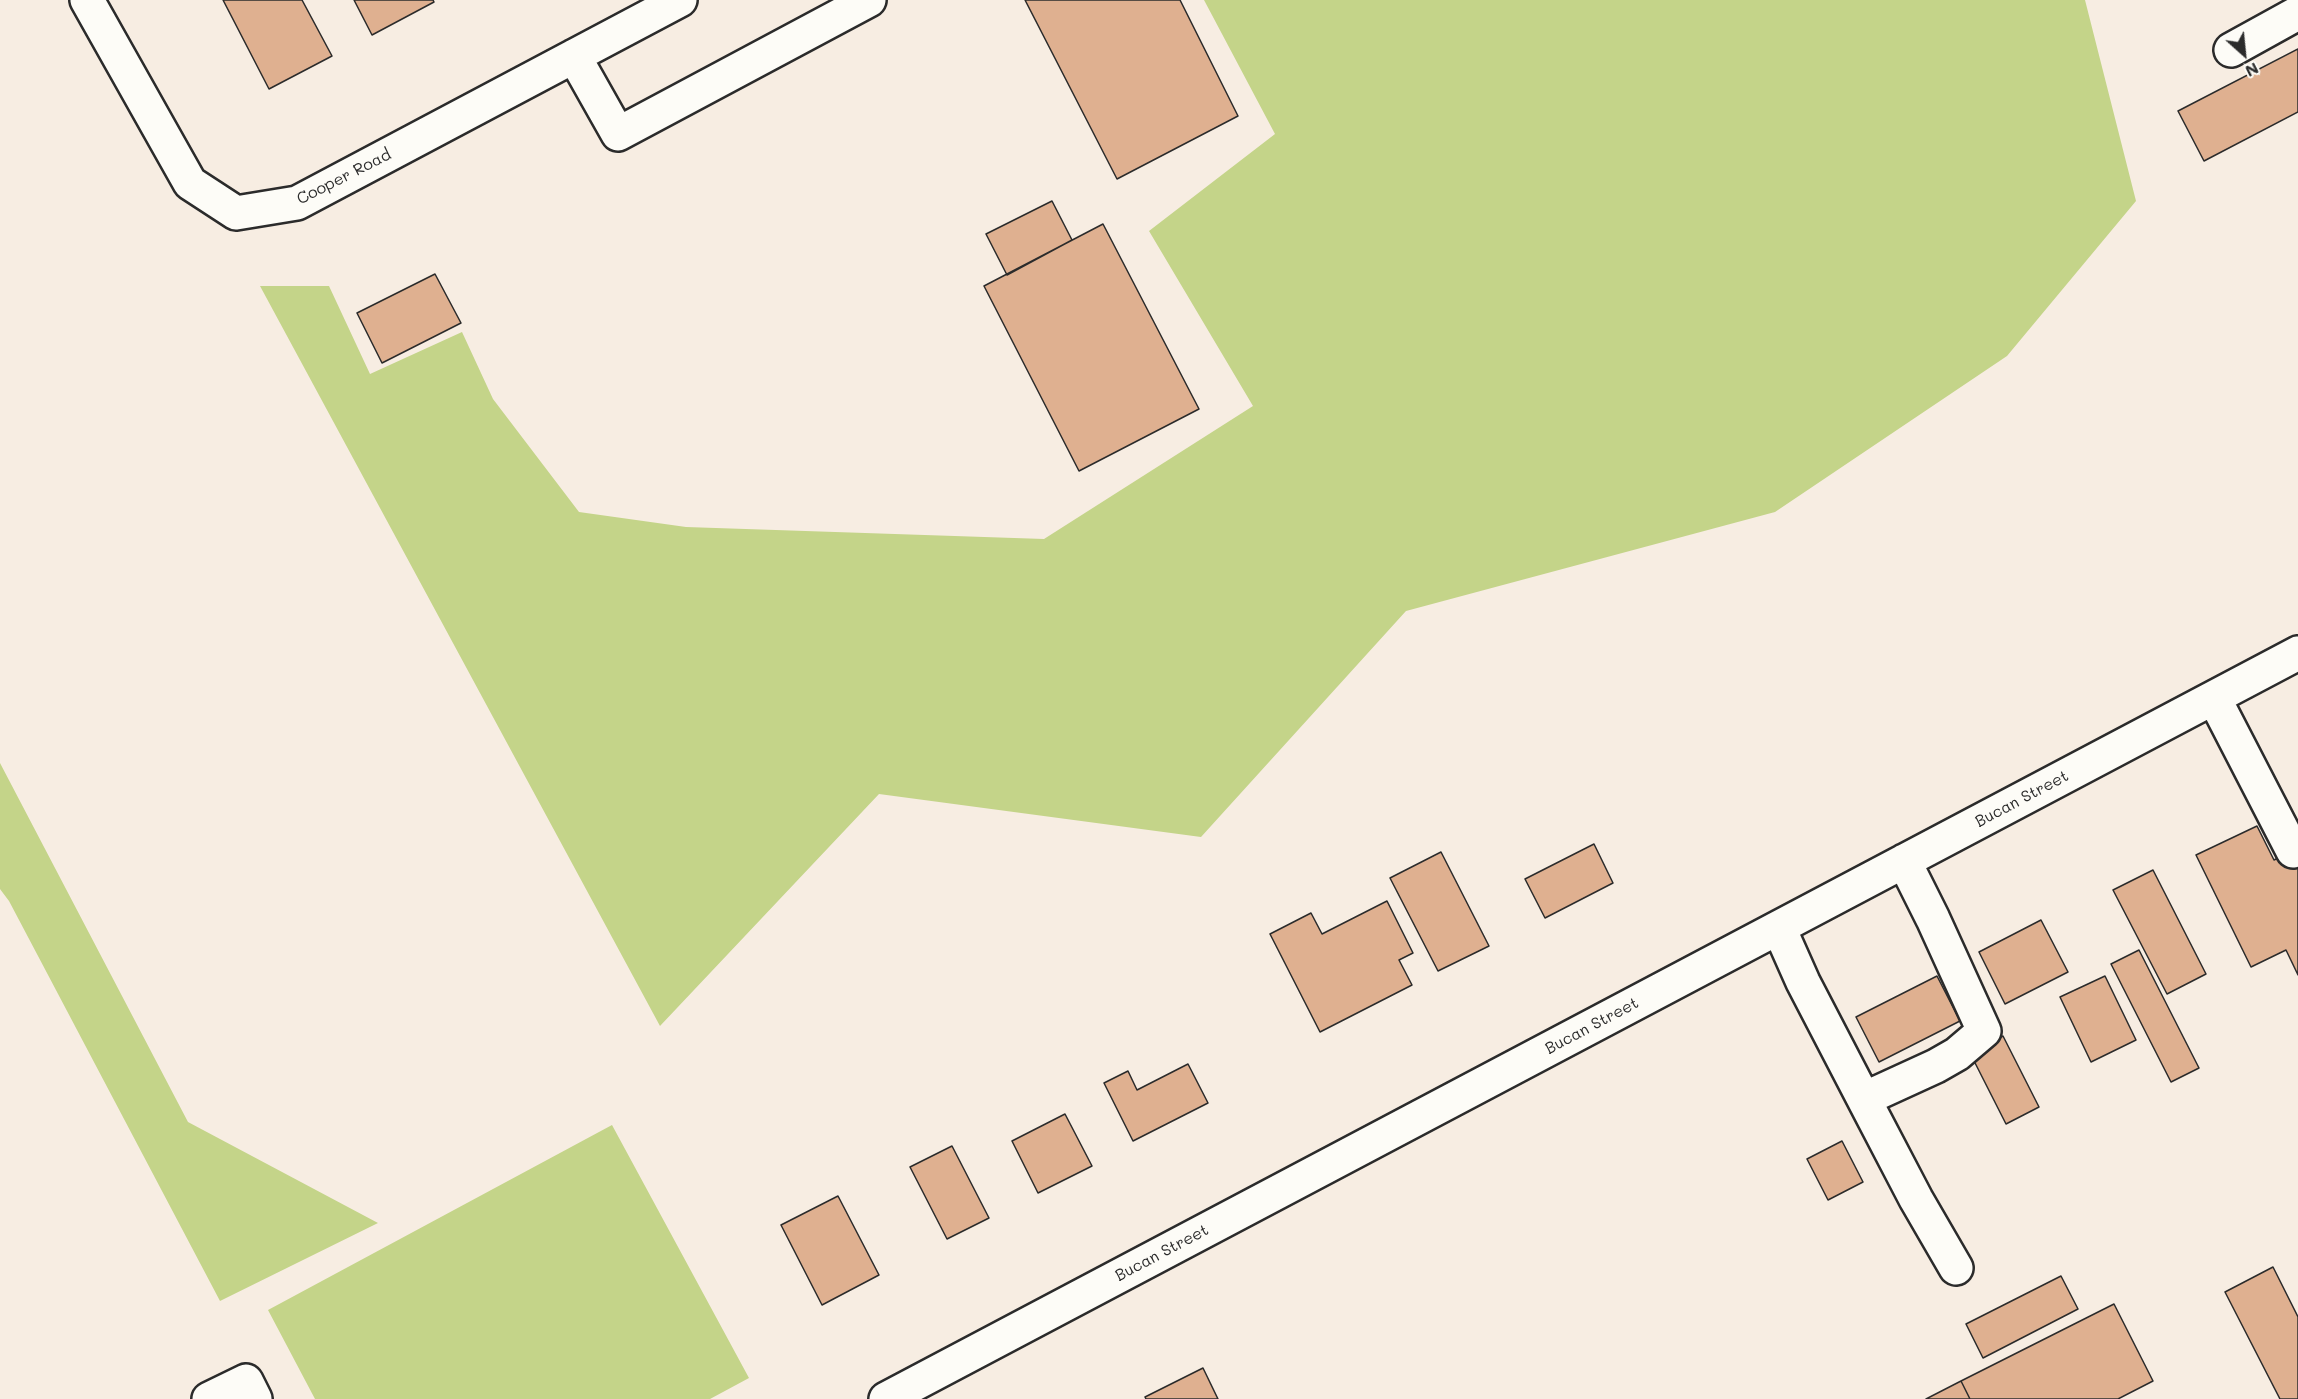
<!DOCTYPE html>
<style>
body{margin:0}
#map{position:relative;width:2298px;height:1399px;overflow:hidden;background:#f7ede2;font-family:Mali,sans-serif}
canvas{display:block}
.north{position:absolute;left:2214px;top:24px;width:60px;height:60px;-webkit-text-stroke:4px #fdfcf7;paint-order:stroke;rotate:153deg;font-size:16px;font-weight:700;line-height:24px;text-align:center;color:#2b2b2b}
.north::after{content:'';display:block;margin:auto;width:21px;height:27px;background:#2b2b2b;clip-path:polygon(50% 0,100% 100%,50% 72%,0 100%)}
</style>
<div id="map">
<canvas width="2298" height="1399"></canvas>
<div class="north">N</div>
</div>
<script>
const c = document.querySelector('canvas').getContext('2d');
c.lineJoin = 'round';
function fillPath(path, color) { c.fillStyle = color; c.fill(path, 'evenodd'); }
const shape = rows => new Path2D(rows.map(r => 'M' + r).join(''));
function stroke(path, color, width, dash) { c.strokeStyle = color; c.lineWidth = width; c.lineCap = dash ? 'butt' : 'round'; c.setLineDash(dash || []); c.stroke(path); }
function drawText(font, color, halo, rows, align = 'center') {
  c.font = font + ' Mali,sans-serif'; c.lineWidth = 4.5; c.setLineDash([]); c.textBaseline = 'middle'; c.strokeStyle = halo; c.fillStyle = color; for (const [text, x, y, turn = 0] of rows) {
    c.save(); c.translate(x, y); c.rotate((+turn || 0) * Math.PI / 180); c.textAlign = isNaN(turn) ? turn : align; if (halo) c.strokeText(text, 0, 0); c.fillText(text, 0, 0); c.restore();
  }
}
const green = shape([
 [1204,0,2085,0,2136,201,2007,356,1775,512,1406,611,1201,837,879,794,660,1026,260,286,329,286,370,374,462,332,493,399,579,512,686,527,1044,539,1253,406,1149,231,1275,134],
 [0,763,188,1122,378,1223,220,1301,9,901,0,889],
 [612,1125,749,1378,710,1399,315,1399,268,1310]
]);
const building = shape([
 [223,0,302,0,332,56,269,89,223,0],
 [354,0,433,0,434,2,372,35,354,0],
 [1025,0,1180,0,1238,116,1117,179,1025,0],
 [2298,49,2298,112,2204,161,2178,111,2298,49],
 [1052,201,1072,240,1007,275,986,234,1052,201],
 [1103,224,1199,409,1079,471,984,286,1103,224],
 [435,274,461,323,382,363,357,313,435,274],
 [2257,826,2274,860,2298,848,2298,975,2286,950,2251,967,2196,855,2257,826],
 [1594,844,1613,883,1545,918,1525,879,1594,844],
 [1441,852,1489,946,1438,971,1390,878,1441,852],
 [2153,870,2206,974,2167,994,2113,890,2153,870],
 [1387,901,1413,953,1399,960,1412,985,1320,1032,1270,934,1311,913,1322,934,1387,901],
 [2041,920,2068,972,2005,1004,1979,952,2041,920],
 [2139,950,2199,1068,2171,1082,2111,964,2139,950],
 [1937,976,1960,1021,1879,1062,1856,1017,1937,976],
 [2105,976,2136,1040,2091,1062,2060,997,2105,976],
 [2003,1036,2039,1107,2006,1124,1970,1053,2003,1036],
 [1188,1064,1208,1103,1133,1141,1104,1083,1128,1071,1137,1090,1188,1064],
 [1065,1114,1092,1166,1038,1193,1012,1141,1065,1114],
 [1842,1141,1863,1182,1828,1200,1807,1159,1842,1141],
 [952,1146,989,1218,947,1239,910,1167,952,1146],
 [838,1196,879,1275,822,1305,781,1225,838,1196],
 [2273,1267,2298,1317,2298,1399,2280,1399,2225,1292,2273,1267],
 [2061,1276,2078,1309,1983,1358,1966,1324,2061,1276],
 [2114,1304,2153,1381,2118,1399,1970,1399,1961,1381,2114,1304],
 [1203,1368,1218,1399,1146,1399,1145,1397,1203,1368],
 [1961,1381,1970,1399,1926,1399,1961,1381]
]);
const minor = shape([
 [87,0,190,183,236,213,297,203,680,0],
 [2231,50,2298,13],
 [574,56,618,134,869,0],
 [2214,698,2293,851],
 [1779,928,1803,982,1869,1109,1916,1199,1956,1268],
 [1864,1099,1936,1066,1957,1054,1984,1031,1933,919,1904,861],
 [209,1399,246,1381,255,1399],
 [886,1399,2298,653]
]);
const streetNames = [
 ["Cooper Road",344,177,-27],
 ["Bucan Street",2022,799,-28],
 ["Bucan Street",1592,1026,-28],
 ["Bucan Street",1162,1253,-28]
];
fillPath(green, '#c4d489');
fillPath(building, '#dfb090');
stroke(building, '#2b2b2b', 1.5);
stroke(minor, '#2b2b2b', 38);
stroke(minor, '#fdfcf7', 33);
drawText('16px', '#2b2b2b', '#fdfcf7', streetNames);
</script>
